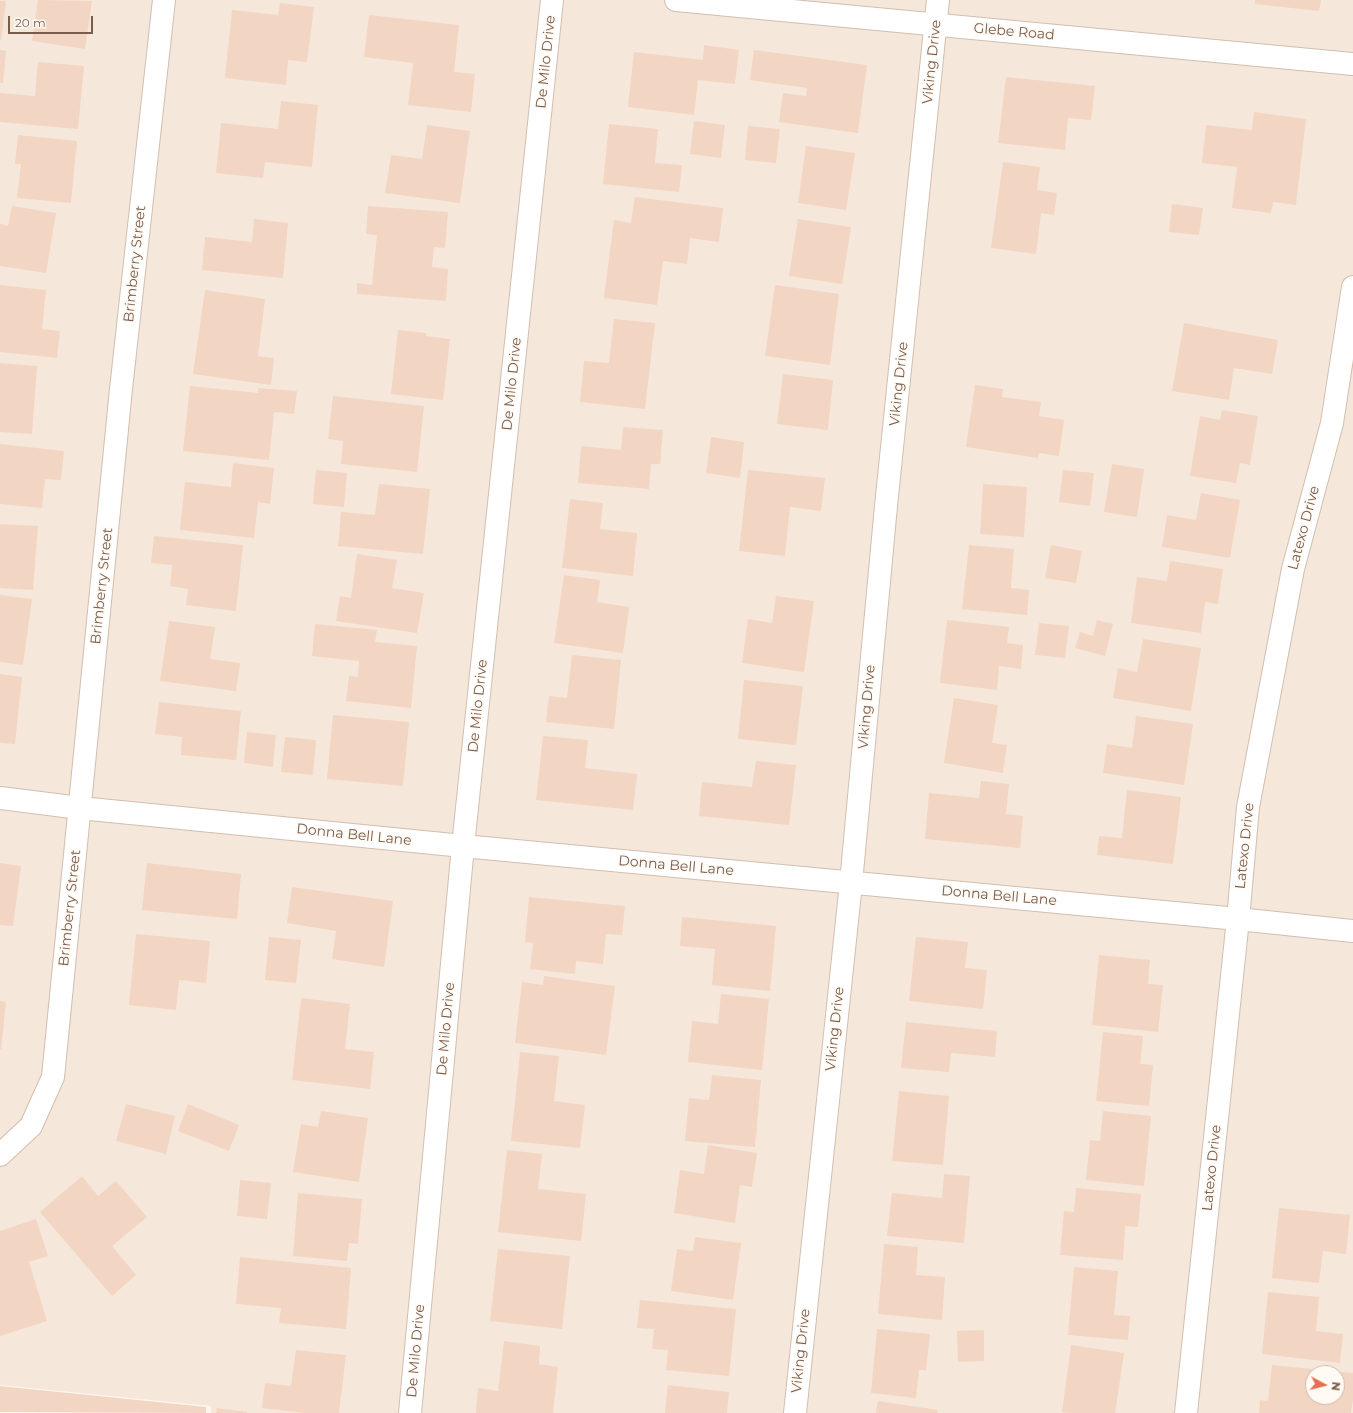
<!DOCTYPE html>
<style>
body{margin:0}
#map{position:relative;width:1353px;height:1413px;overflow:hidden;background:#fdf6ec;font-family:Montserrat,sans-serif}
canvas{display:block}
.north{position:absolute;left:1305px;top:1365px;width:40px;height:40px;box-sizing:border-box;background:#fffaf3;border:1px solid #cabbb1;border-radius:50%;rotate:97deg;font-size:11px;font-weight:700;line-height:16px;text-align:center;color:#7a5c4d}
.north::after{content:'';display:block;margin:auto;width:14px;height:18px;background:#e76f51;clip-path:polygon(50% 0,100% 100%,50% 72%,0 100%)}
.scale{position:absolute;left:8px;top:16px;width:85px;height:18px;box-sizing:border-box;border:2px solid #7a5c4d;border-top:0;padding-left:5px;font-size:12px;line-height:14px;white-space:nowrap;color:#7a5c4d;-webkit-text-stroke:3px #fffaf3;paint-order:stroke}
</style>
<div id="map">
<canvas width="1353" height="1413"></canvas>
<div class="north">N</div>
<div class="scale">20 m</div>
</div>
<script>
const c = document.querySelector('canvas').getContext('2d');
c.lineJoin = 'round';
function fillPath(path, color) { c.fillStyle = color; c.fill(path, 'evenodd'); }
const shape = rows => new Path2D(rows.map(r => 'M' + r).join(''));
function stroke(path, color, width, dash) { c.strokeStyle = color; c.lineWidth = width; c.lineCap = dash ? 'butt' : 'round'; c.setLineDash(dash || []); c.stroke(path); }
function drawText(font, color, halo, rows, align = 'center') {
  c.font = font + ' Montserrat,sans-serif'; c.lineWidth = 3; c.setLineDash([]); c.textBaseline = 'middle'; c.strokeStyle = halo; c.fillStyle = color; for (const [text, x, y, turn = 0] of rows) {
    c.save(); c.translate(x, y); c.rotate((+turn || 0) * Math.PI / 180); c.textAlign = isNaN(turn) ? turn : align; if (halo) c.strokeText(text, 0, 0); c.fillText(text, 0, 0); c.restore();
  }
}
const residential = shape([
 [0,0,1353,0,1353,1413,211,1413,211,1406,0,1385],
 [1313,1373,1337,1373,1337,1397,1313,1397]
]);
const building = shape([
 [38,0,92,1,85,49,32,41],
 [1255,0,1321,0,1319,11,1255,4],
 [0,1,6,1,1,40,0,40],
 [280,3,314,7,307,62,288,60,286,85,225,78,232,10,278,15],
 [369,15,459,25,454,72,475,74,471,112,408,105,413,63,364,57],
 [704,45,739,50,735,84,698,80,694,115,628,107,634,52,703,60],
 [0,50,6,51,3,83,0,83],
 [754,50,867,65,858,133,779,122,783,93,806,96,807,88,750,80],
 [38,62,84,66,78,129,0,122,0,93,35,96],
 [1006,77,1095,86,1091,120,1068,118,1065,150,998,143],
 [281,101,318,105,312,167,265,162,263,178,216,173,221,123,278,129],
 [1254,112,1306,119,1296,205,1273,202,1271,213,1232,208,1237,167,1202,163,1206,125,1252,130],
 [694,121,725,125,721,158,690,154],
 [609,124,658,129,655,163,682,165,679,192,603,184],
 [427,125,470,131,460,203,385,193,391,155,422,159],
 [748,126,780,129,776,163,745,160],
 [18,135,77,141,71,203,17,198,21,164,15,164],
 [806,146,855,153,846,210,798,203],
 [1003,162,1040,167,1037,190,1057,193,1054,215,1041,213,1036,254,991,248],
 [635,197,723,208,719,242,690,238,687,264,663,261,657,305,604,298,614,220,631,223],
 [1172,204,1203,208,1199,235,1169,232],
 [12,206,56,213,46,273,0,266,0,224,8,226],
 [368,206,448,212,445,248,434,247,432,267,448,269,446,301,357,294,357,283,372,285,377,235,366,234],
 [254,219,288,223,283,278,202,270,205,237,252,242],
 [798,219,851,227,842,284,789,276],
 [0,285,46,290,42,329,60,331,57,358,0,352],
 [775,285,839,294,830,365,765,356],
 [205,290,265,299,258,356,274,358,271,385,193,374],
 [614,319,655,323,645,409,580,402,584,361,609,363],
 [1184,323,1278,340,1272,374,1234,368,1229,400,1172,391],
 [398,330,426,333,426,336,450,339,443,400,391,394],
 [0,363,37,366,32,434,0,432],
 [783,374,833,380,828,430,777,424],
 [975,385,1003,389,1002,397,1041,402,1039,416,1064,420,1059,456,1039,453,1038,458,966,447],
 [190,386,258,393,258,388,297,391,294,414,274,412,269,460,183,451],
 [333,396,424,406,417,472,341,464,343,441,328,439],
 [1222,410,1258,416,1250,465,1240,463,1236,483,1190,476,1200,416,1220,420],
 [623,427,663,430,660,464,651,464,649,489,578,483,581,446,621,450],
 [711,437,744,442,740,478,706,473],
 [0,444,64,451,61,480,45,479,42,508,0,504],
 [233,463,274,468,270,504,258,502,254,538,180,530,185,482,231,487],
 [1112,464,1144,469,1137,517,1104,512],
 [316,470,347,473,344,507,313,504],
 [748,470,825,478,821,511,790,507,785,556,739,551],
 [1063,470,1094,473,1090,506,1059,502],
 [379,484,430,489,423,554,338,546,341,512,375,515],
 [983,484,1027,487,1024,537,980,534],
 [1201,493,1240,500,1230,558,1162,547,1167,515,1196,520],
 [570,499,603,503,600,529,637,533,633,576,562,568],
 [0,524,38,526,33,590,0,588],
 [154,536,243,545,236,611,186,605,188,589,170,586,172,565,151,563],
 [969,545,1014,549,1011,588,1029,590,1027,615,962,609],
 [1051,545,1082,551,1076,583,1045,578],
 [357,554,397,560,392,588,424,593,417,633,336,621,340,596,351,598],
 [1170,561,1223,569,1218,604,1205,602,1201,633,1131,623,1137,577,1167,581],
 [564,575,600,580,597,602,629,607,623,653,554,643],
 [0,595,32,599,23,665,0,662],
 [776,596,814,601,804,672,742,663,748,619,772,623],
 [947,620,1009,627,1007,643,1023,645,1021,669,999,666,997,690,940,683],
 [1097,620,1113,624,1105,656,1075,648,1080,632,1093,636],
 [169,621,215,627,210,659,240,663,236,691,160,681],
 [1039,623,1069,626,1065,658,1035,655],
 [315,624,377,630,375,642,417,646,411,708,346,701,349,676,358,677,359,661,312,656],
 [1143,639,1201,648,1191,711,1113,698,1118,668,1137,672],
 [572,655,621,660,614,729,546,722,549,696,567,698],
 [0,674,22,677,15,744,0,743],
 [744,680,803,686,796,745,738,739],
 [954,698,998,705,992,743,1007,745,1003,773,944,763],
 [159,702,241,711,236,760,181,755,182,737,155,734],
 [333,715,409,722,403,786,327,779],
 [1136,716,1193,724,1184,785,1103,773,1107,744,1132,748],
 [247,732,276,735,273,767,244,763],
 [543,736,588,740,585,768,637,774,633,810,536,800],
 [285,737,316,740,313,775,281,772],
 [756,761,796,765,789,825,699,816,702,782,752,787],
 [981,781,1009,784,1006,814,1023,816,1020,848,925,839,929,793,979,798],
 [1127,790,1181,797,1173,864,1097,855,1099,836,1122,838],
 [0,863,21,866,13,926,0,925],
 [147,863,241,874,237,919,142,910],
 [292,887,393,901,384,967,332,959,336,931,287,923],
 [529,897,625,906,622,935,606,934,603,964,576,961,575,974,530,969,533,943,525,942],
 [682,917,776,926,770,991,712,985,715,949,680,946],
 [136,934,210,941,206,983,179,980,176,1010,129,1005],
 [269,937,301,940,296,983,265,980],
 [916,937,968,942,965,968,987,970,983,1009,909,1001],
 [1099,955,1150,960,1148,984,1163,985,1158,1032,1092,1025],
 [544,976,615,986,606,1055,515,1043,522,982,543,985],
 [721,994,769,999,762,1070,688,1062,692,1021,718,1024],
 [301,998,350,1004,345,1049,374,1052,370,1089,292,1080],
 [0,1001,6,1002,1,1049,0,1049],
 [906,1022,997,1031,995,1057,951,1053,949,1072,901,1068],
 [1103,1032,1143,1036,1140,1064,1153,1065,1149,1106,1096,1101],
 [520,1052,559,1056,554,1101,585,1105,580,1148,511,1141],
 [712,1075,761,1080,755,1147,685,1141,689,1098,709,1100],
 [899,1091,949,1096,943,1165,892,1161],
 [126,1104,175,1116,166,1154,116,1141],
 [188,1104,239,1125,229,1151,178,1131],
 [321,1111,368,1118,359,1182,293,1172,301,1124,318,1127],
 [1103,1111,1151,1116,1144,1186,1086,1180,1090,1140,1100,1141],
 [708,1145,757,1153,752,1187,740,1185,735,1223,674,1213,680,1170,704,1174],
 [507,1150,542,1154,538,1189,586,1194,581,1241,498,1232],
 [944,1174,970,1176,964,1243,887,1236,892,1193,942,1198],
 [82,1176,98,1196,116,1181,147,1217,112,1246,136,1275,112,1296,40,1212],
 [240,1180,271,1183,267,1219,237,1216],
 [1076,1188,1141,1194,1138,1227,1125,1226,1123,1260,1060,1255,1064,1211,1074,1212],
 [298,1193,362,1199,358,1244,349,1243,347,1261,293,1256],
 [1279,1208,1350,1215,1346,1254,1323,1251,1319,1283,1272,1278],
 [36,1219,48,1256,29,1262,47,1321,0,1336,0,1231],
 [695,1237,741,1243,733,1300,671,1291,677,1249,693,1251],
 [884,1244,918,1247,916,1275,945,1277,942,1320,878,1314],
 [498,1249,570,1256,562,1329,490,1321],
 [240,1257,351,1268,346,1329,279,1323,281,1308,236,1304],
 [1074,1267,1118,1271,1114,1315,1130,1316,1128,1340,1068,1335],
 [1268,1292,1319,1297,1316,1331,1343,1334,1340,1363,1262,1354],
 [640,1300,736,1309,729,1376,666,1370,668,1350,652,1349,654,1329,637,1328],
 [877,1329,930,1334,926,1370,919,1370,916,1398,871,1393],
 [984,1330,984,1361,958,1362,957,1331],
 [504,1341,540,1346,539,1364,558,1367,553,1413,476,1413,478,1388,498,1391],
 [1071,1345,1124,1353,1115,1413,1071,1413,1062,1412],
 [296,1350,346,1355,339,1413,305,1413,262,1408,265,1383,291,1386],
 [1272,1365,1353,1373,1353,1399,1351,1413,1259,1413,1260,1400,1268,1401],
 [1313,1373,1337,1373,1337,1397,1313,1397],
 [668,1385,729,1392,727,1413,665,1413],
 [0,1386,206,1407,206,1413,0,1412],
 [878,1401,938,1410,937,1413,876,1413],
 [217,1408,247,1412,247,1413,216,1413]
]);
const street = shape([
 [676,0,1353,64],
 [0,798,80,808,463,846,1238,919,1353,931],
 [0,1155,31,1126,53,1077,121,389,164,0],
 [410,1413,463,846,552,0],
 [795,1413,851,883,886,506,938,0],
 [1186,1413,1238,919,1248,807,1293,569,1332,423,1353,287]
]);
const streetNames = [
 ["Glebe Road",1014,32,5],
 ["De Milo Drive",546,62,-84],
 ["Viking Drive",932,62,-84],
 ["Brimberry Street",135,264,-84],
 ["De Milo Drive",512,384,-84],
 ["Viking Drive",899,384,-84],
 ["Latexo Drive",1304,528,-75],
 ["Brimberry Street",102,586,-84],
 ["De Milo Drive",478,706,-84],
 ["Viking Drive",867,707,-85],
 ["Donna Bell Lane",354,835,6],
 ["Latexo Drive",1245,846,-84],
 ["Donna Bell Lane",676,866,5],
 ["Donna Bell Lane",999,896,5],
 ["Brimberry Street",70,908,-84],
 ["De Milo Drive",446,1029,-85],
 ["Viking Drive",835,1029,-84],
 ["Latexo Drive",1212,1168,-84],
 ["De Milo Drive",416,1351,-85],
 ["Viking Drive",801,1351,-84]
];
fillPath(residential, '#f5e8da');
fillPath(building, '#f3d5c3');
stroke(street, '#d1beb0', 24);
stroke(street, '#fff', 22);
drawText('14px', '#7a5c4d', '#fffaf3', streetNames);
</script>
